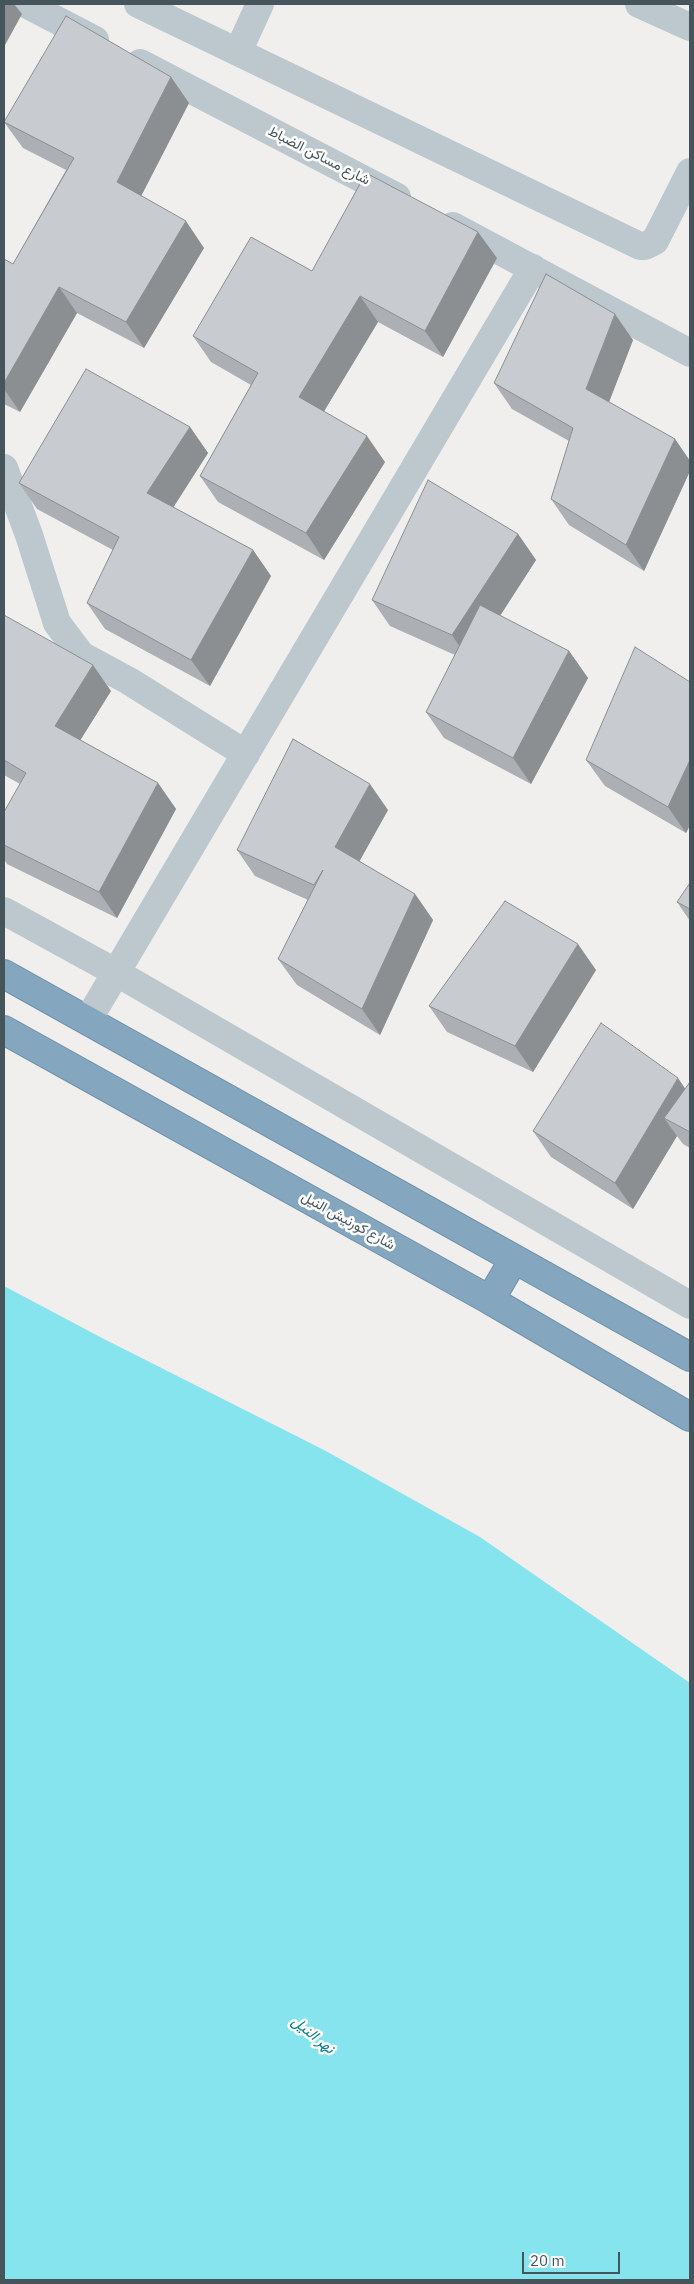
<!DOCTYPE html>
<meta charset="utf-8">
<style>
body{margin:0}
#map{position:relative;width:694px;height:2284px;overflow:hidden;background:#f1eeee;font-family:"IBM Plex Sans",sans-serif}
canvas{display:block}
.frame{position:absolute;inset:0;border:5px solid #46545c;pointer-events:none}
.scale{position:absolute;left:522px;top:2252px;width:98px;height:22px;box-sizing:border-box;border:2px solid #46545c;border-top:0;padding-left:6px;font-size:15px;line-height:18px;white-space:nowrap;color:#46545c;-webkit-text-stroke:4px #fff;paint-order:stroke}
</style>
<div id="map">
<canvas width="694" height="2284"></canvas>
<div class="frame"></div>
<div class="scale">20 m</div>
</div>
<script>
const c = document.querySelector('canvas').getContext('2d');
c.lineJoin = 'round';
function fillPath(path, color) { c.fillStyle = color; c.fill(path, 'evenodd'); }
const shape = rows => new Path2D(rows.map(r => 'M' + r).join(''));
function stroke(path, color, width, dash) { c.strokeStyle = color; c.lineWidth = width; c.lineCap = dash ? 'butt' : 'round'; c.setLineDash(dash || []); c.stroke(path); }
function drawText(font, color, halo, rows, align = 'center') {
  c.font = font + ' "IBM Plex Sans",Vazirmatn,sans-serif'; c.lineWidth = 5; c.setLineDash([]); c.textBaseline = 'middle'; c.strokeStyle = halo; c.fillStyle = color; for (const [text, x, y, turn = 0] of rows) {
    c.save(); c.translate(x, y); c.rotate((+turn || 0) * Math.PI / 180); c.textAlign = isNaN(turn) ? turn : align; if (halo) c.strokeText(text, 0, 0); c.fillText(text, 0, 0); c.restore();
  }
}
const water = shape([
 [4,1286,102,1338,324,1450,480,1537,690,1683,690,2280,4,2280]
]);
const minor = shape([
 [26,4,95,40],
 [138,4,640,246,645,246,655,241,690,172],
 [639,4,690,27],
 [238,52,260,4],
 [140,63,397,197],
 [453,226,690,353],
 [4,468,29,535,57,623,81,655,129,681,246,754],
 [4,911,117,973,690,1305],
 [88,1020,533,268]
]);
const highway = shape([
 [4,974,690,1357],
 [4,1030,490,1300,690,1417],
 [490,1300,514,1259]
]);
const wall = shape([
 [189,103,141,196,204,248,144,348,77,313,20,412,4,404,4,259,13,264,66,170,23,148,4,122],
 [497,258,443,357,378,322,324,411,385,462,324,560,218,502,200,476,251,385,211,362,193,336,312,271],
 [633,340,609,402,675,439,690,461,690,471,644,571,569,525,551,499,569,441,512,409,494,383],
 [190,427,208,453,173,507,253,550,271,576,210,686,105,629,87,603,113,550,37,509,19,483],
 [518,534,536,560,500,616,569,651,588,678,531,784,444,738,426,712,455,655,390,626,372,600],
 [4,615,111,691,80,740,158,783,176,809,117,918,7,864,4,859,4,812,20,784,4,775],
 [690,682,690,825,686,833,605,786,586,760],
 [388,810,359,861,415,894,433,920,380,1035,297,985,278,959,308,900,255,876,237,850],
 [690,883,690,921,677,902],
 [596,970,533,1072,447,1032,429,1006],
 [690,1082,690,1148,683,1144,677,1136,633,1209,551,1157,533,1131,685,1089]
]);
const shadedWall = shape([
 [4,4,14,4,22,14,4,47],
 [171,77,189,103,135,208,117,182],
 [186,221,204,248,144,348,126,322],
 [478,232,497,258,443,357,425,331],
 [59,287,77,313,20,412,4,389,4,383],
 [360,296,378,322,317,423,299,397],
 [615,314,633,340,604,415,586,389],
 [190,427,208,453,166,519,147,493],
 [367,436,385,462,324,560,306,533],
 [675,439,690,461,690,471,644,571,626,545],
 [518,534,536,560,470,662,452,635],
 [253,550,271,576,210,686,191,660],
 [569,651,588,678,531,784,513,758],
 [93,665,111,691,73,752,55,726],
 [690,760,690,825,686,833,668,807],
 [158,783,176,809,117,918,99,892],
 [370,784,388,810,353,873,335,847],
 [415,894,433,920,380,1035,362,1009],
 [578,944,596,970,533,1072,515,1046],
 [678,1078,690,1096,664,1118,677,1136,633,1209,615,1183]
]);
const building = shape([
 [66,16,171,77,117,182,186,221,126,322,59,287,4,383,4,259,13,264,74,158,4,122,66,16],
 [366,173,478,232,425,331,360,296,299,397,367,436,306,533,200,476,258,373,193,336,251,237,312,271,366,173],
 [546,274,615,314,586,389,675,439,626,545,551,499,573,428,494,383,546,274],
 [86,369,190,427,147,493,253,550,191,660,87,603,119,537,19,483,86,369],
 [428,480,518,534,452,635,372,600,428,480],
 [480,605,569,651,513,758,426,712,480,605],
 [4,615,93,665,55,726,158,783,99,892,4,845,4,812,26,773,4,760,4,615],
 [635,647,690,682,690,760,668,807,586,760,635,647],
 [293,739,370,784,335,847,415,894,362,1009,278,959,323,870,314,885,237,850,293,739],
 [690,883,690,909,677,902,690,883],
 [505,901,578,944,515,1046,429,1006,505,901],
 [601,1023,678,1078,615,1183,533,1131,601,1023],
 [690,1082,690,1132,664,1118,690,1082]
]);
const streetNames = [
 ["شارع مساكن الضباط",319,156,27],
 ["شارع كورنيش النيل",348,1221,29]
];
const waterNames = [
 ["نهر النيل",313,2035,39]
];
fillPath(water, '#86e4ef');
stroke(highway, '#6f91ab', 30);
stroke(minor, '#bcc7ce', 28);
stroke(highway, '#84a6bf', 28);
fillPath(wall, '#acafb4');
fillPath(shadedWall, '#8c8f92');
fillPath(building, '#c8ccd1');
stroke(building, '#8c8f92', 1);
drawText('14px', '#46545c', '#fff', streetNames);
drawText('italic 15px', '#09808f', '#fff', waterNames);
</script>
